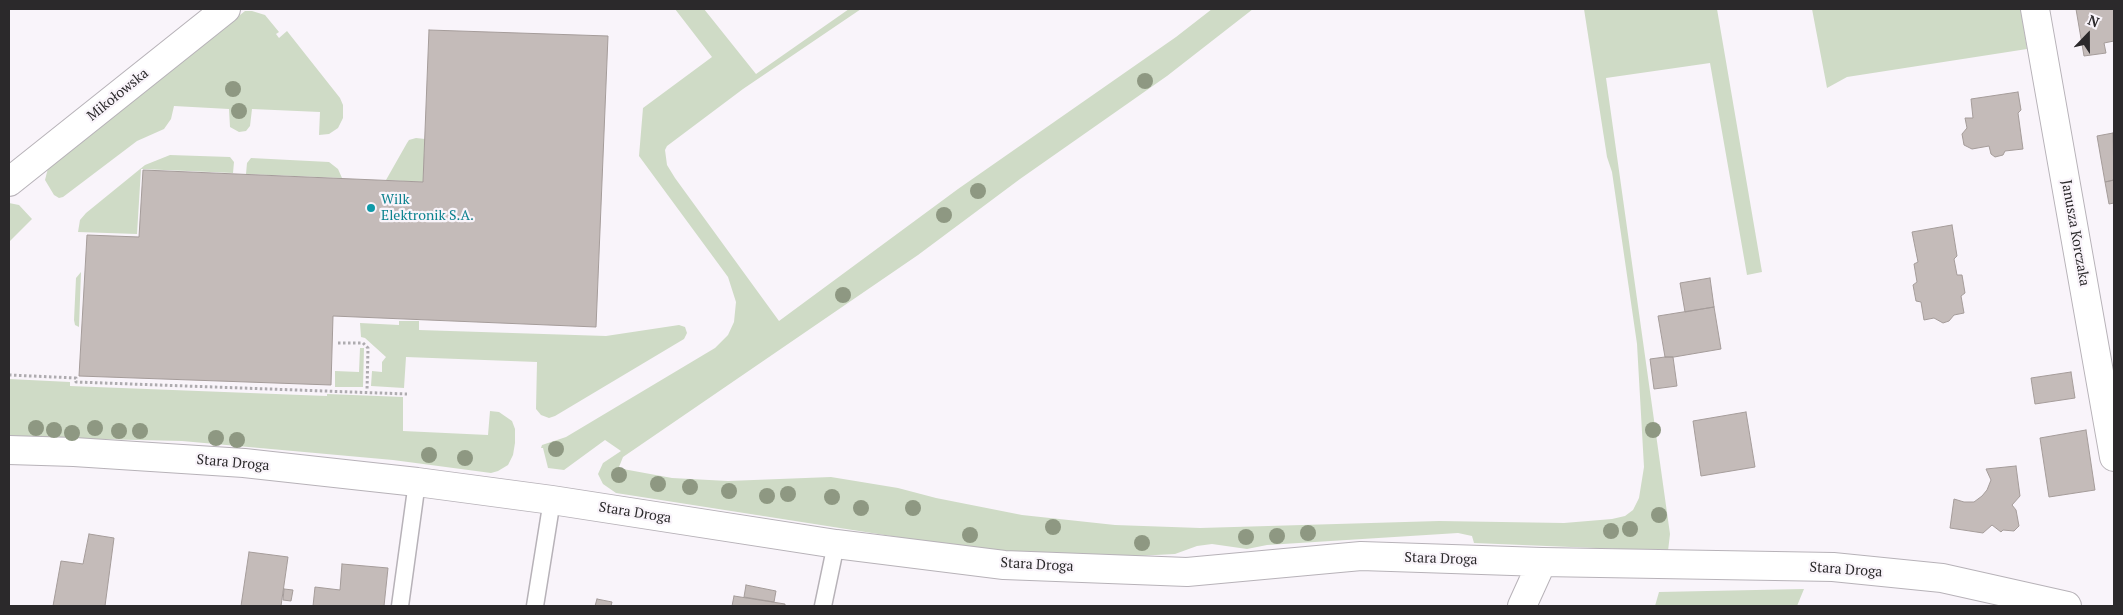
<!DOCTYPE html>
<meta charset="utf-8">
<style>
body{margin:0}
#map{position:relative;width:2123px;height:615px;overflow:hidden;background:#f9f4fa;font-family:"PT Serif",serif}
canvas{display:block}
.frame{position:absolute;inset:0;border:10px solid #2b292b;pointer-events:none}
.north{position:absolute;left:2063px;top:10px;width:50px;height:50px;-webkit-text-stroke:4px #f9f4fa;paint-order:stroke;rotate:22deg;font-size:14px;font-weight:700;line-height:20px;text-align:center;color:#2b292b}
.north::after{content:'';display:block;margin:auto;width:18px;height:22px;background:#2b292b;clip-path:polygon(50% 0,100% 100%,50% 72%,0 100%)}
</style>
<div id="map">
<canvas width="2123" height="615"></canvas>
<div class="frame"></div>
<div class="north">N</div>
</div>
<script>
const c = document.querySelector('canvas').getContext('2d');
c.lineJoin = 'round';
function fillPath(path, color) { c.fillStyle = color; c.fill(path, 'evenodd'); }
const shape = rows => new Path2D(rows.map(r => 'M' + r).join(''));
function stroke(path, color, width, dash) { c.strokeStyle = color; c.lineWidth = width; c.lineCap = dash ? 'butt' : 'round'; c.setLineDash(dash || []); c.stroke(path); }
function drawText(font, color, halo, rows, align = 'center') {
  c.font = font + ' "PT Serif",serif'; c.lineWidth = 4.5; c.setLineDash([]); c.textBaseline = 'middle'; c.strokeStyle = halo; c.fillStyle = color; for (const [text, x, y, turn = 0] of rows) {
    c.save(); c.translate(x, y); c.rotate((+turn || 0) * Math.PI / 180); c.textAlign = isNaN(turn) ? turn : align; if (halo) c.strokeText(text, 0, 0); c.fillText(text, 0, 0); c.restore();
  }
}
const green = shape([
 [675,9,704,9,756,74,849,9,861,9,743,89,667,146,665,150,667,165,675,178,779,321,958,189,1176,37,1212,9,1253,9,1167,76,1020,179,918,255,623,457,619,467,623,469,672,478,728,481,831,477,898,488,936,498,1022,515,1115,525,1200,528,1439,521,1564,523,1612,519,1625,516,1633,510,1639,498,1644,467,1637,344,1612,172,1607,157,1584,9,1717,9,1762,272,1747,275,1710,63,1606,78,1670,534,1668,551,1474,543,1472,536,1458,533,1267,545,1247,549,1212,544,1197,546,1175,554,1098,558,1026,555,955,546,616,493,603,484,598,474,603,463,621,451,605,440,564,470,548,468,543,448,541,448,542,445,566,437,715,348,728,335,734,322,736,302,728,277,639,156,643,108,712,57],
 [1812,9,2021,9,2027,49,1847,77,1827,88],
 [245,11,252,11,265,15,279,32,276,34,279,38,287,31,340,98,343,105,343,118,338,128,329,134,319,135,320,112,252,109,250,126,246,131,239,132,230,127,229,109,174,106,171,119,164,129,137,141,63,197,59,198,54,195,45,180,48,168],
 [416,138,425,139,423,182,386,180,407,143,409,140],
 [170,155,230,157,234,162,233,173,141,169,137,234,78,232,80,220,86,213,145,165],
 [251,158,329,162,338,169,342,178,246,174,247,163],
 [9,203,19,205,32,219,9,242],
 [81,272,79,327,75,325,74,320,76,278],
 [399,321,419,321,419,330,606,336,679,325,685,327,687,333,684,339,555,416,549,418,541,415,536,409,537,362,406,357,404,388,371,386,372,371,382,372,382,362,386,357,365,338,361,337,360,323,399,325],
 [360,348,364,348,363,387,335,387,335,371,359,372],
 [9,379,70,382,70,386,327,396,327,394,403,397,403,431,488,435,490,411,499,412,512,421,515,429,515,443,513,455,508,465,498,471,491,473,393,460,182,441,9,437],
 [1804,589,1797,606,1655,606,1659,592]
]);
const building = shape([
 [2076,9,2114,9,2114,41,2104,43,2106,53,2084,56,2076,9],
 [429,30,608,36,596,327,333,316,331,385,79,376,87,235,139,237,143,170,423,182,429,30],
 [2018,92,2021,110,2018,113,2023,149,2005,151,2003,155,1995,157,1991,154,1989,146,1972,149,1964,145,1962,134,1967,128,1965,118,1973,118,1971,99,2018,92],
 [2113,133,2114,180,2105,182,2097,136,2113,133],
 [2114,180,2114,203,2109,204,2105,182,2114,180],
 [1952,225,1957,256,1954,259,1957,275,1962,275,1965,293,1961,296,1964,313,1954,315,1949,321,1943,323,1934,318,1924,320,1921,302,1916,301,1913,285,1917,282,1914,264,1918,262,1912,232,1952,225],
 [1710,278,1714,307,1685,312,1680,283,1710,278],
 [1714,307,1721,349,1674,357,1665,357,1658,316,1714,307],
 [1665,357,1673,357,1677,386,1654,389,1650,359,1665,357],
 [2071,372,2075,398,2035,404,2031,378,2071,372],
 [1746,412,1755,467,1701,476,1693,421,1746,412],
 [2086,430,2095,490,2049,497,2040,438,2086,430],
 [2016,466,2020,496,2012,505,2016,510,2019,526,2014,531,2003,530,2001,532,1992,525,1983,533,1950,528,1954,499,1964,502,1974,502,1982,496,1987,490,1991,480,1986,469,2016,466],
 [89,534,114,538,105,606,53,606,61,561,83,564,89,534],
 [249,552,288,557,281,606,241,606,249,552],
 [342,564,388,568,384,606,313,606,315,587,340,590,342,564],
 [746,585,776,591,774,602,744,597,746,585],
 [284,589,293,590,291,601,283,600,284,589],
 [734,596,785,604,785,606,732,606,734,596],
 [597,599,612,602,611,606,595,606,597,599]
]);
const path = shape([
 [338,343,363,343,368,348,367,391],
 [9,375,76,378,76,382,407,394]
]);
const service = shape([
 [400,606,417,482],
 [535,606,552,500],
 [823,606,836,544]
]);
const minor = shape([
 [2035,9,2114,457],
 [9,450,74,452,244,463,417,482,552,500,836,544,1004,565,1187,572,1361,556,1542,562,1833,567,1942,578,2067,606],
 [1522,606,1542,562]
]);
const tertiary = shape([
 [9,182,226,9]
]);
const trees = [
 [1145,81],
 [233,89],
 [239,111],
 [978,191],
 [944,215],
 [843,295],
 [36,428],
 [95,428],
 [54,430],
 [1653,430],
 [119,431],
 [140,431],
 [72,433],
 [216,438],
 [237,440],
 [556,449],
 [429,455],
 [465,458],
 [619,475],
 [658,484],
 [690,487],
 [729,491],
 [788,494],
 [767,496],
 [832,497],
 [861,508],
 [913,508],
 [1659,515],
 [1053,527],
 [1630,529],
 [1611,531],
 [1308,533],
 [970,535],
 [1277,536],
 [1246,537],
 [1142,543]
];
const markers = [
 [371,208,5,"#0f9aa8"]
];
const streetNames = [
 ["Mikołowska",118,95,-39],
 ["Janusza Korczaka",2075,233,80],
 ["Stara Droga",233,463,5],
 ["Stara Droga",635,513,9],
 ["Stara Droga",1441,559,2],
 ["Stara Droga",1037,565,3],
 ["Stara Droga",1846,570,4]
];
const cultureNames = [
 ["Wilk",381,200],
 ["Elektronik S.A.",381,216]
];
fillPath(green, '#cfdbc6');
fillPath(building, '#c4bbb9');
stroke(building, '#a59c9a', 1);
stroke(service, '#b7b2b8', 19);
stroke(minor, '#b7b2b8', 30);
stroke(tertiary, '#b7b2b8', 30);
stroke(path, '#aeabaf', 3, [2.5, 2.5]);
stroke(service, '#fff', 16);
stroke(minor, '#fff', 28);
stroke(tertiary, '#fff', 28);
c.fillStyle = '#8e9882';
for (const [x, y] of trees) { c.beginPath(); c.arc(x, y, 8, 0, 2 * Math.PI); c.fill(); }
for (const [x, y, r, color] of markers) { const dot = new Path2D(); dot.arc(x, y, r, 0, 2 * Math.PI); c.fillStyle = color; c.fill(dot); stroke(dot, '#f9f4fa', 2); }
drawText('14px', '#2b292b', '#f9f4fa', streetNames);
drawText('14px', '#0d838f', '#f9f4fa', cultureNames, 'left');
</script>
